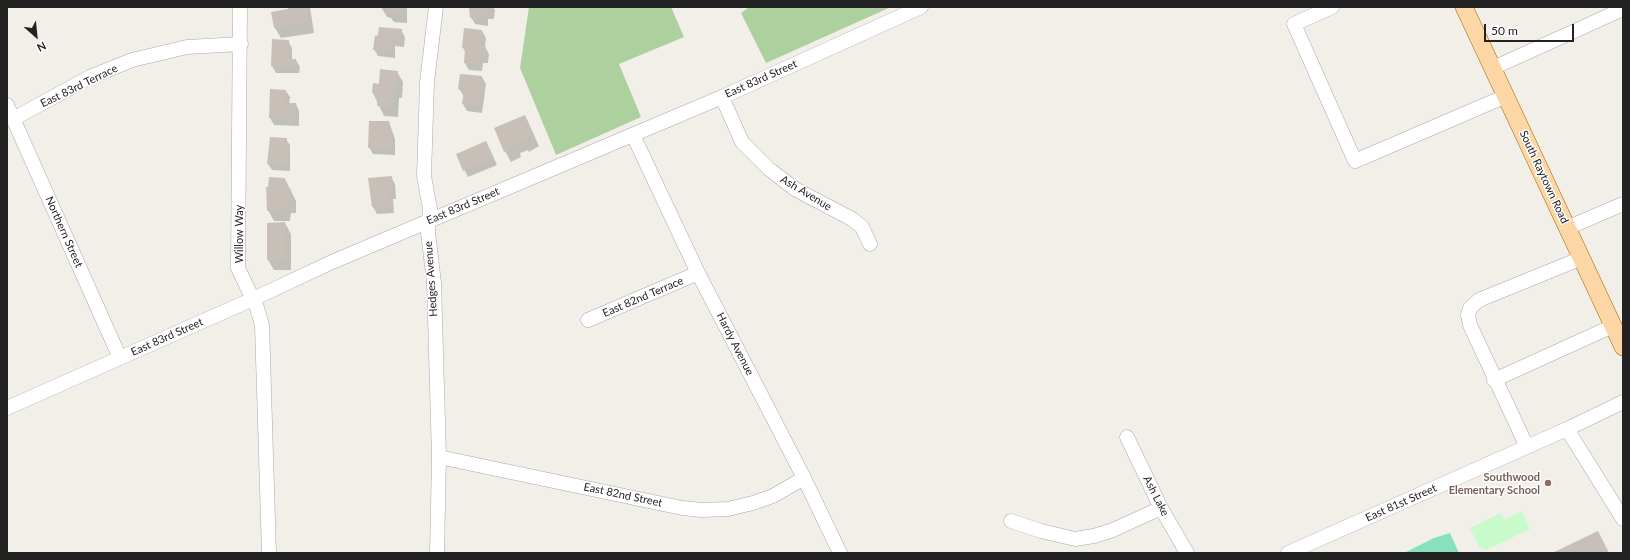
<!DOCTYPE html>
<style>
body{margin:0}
#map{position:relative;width:1630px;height:560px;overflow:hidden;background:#f2efe9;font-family:Lato,sans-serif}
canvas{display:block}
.frame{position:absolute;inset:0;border:8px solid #222;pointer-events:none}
.north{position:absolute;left:16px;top:16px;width:40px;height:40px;-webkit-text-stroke:3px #fff;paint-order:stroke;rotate:153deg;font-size:11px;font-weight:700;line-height:16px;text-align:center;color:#222}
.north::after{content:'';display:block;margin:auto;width:14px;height:18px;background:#222;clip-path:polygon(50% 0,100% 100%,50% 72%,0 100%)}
.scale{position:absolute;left:1484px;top:24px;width:90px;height:18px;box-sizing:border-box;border:2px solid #222;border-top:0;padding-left:5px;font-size:12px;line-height:14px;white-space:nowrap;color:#222;-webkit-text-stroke:3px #fff;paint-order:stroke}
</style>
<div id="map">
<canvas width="1630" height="560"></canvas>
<div class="frame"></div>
<div class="north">N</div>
<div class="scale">50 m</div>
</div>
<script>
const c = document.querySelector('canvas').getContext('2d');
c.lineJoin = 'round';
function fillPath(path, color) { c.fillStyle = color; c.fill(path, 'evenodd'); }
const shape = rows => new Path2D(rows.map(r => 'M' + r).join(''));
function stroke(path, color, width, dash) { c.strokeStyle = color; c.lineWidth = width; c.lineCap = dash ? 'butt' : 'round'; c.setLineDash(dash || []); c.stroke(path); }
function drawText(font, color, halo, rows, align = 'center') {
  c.font = font + ' Lato,sans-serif'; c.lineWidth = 3; c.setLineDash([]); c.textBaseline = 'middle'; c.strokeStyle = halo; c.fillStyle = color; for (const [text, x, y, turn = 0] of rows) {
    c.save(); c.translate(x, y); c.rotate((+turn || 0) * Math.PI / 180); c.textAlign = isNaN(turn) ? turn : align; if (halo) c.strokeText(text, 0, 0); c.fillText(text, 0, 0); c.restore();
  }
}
const forest = shape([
 [529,7,671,7,684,37,619,64,641,117,556,155,520,68],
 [749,7,891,7,766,63,741,13]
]);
const park = shape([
 [1522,511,1530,529,1486,550,1479,547,1470,528,1501,513,1504,520]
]);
const pitch = shape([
 [1450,533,1459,553,1404,553,1434,538]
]);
const shadow = shape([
 [289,7,310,7,314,33,281,38,275,28,273,13,289,10],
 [381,7,407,7,407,23,394,22,391,18,387,17],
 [470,7,493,7,495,10,494,19,488,19,488,26,475,24,471,17],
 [401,30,405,37,404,47,395,46,395,58,378,56,374,49],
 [482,31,486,38,485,47,489,54,488,63,483,63,482,71,469,70,465,63,466,53,463,48],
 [273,40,288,41,292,48,292,60,296,60,300,67,299,73,276,73,272,66],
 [397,72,403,82,402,98,399,98,398,117,384,116,373,93,379,85],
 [482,77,486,84,482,113,467,111,463,104,464,96,459,89],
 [271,90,286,91,290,97,289,104,296,104,299,111,299,126,274,125,270,118],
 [525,116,539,146,529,152,528,150,520,153,521,157,511,162,505,151],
 [389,122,395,139,395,155,373,154,369,147],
 [286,139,290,145,290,171,272,170,268,164],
 [486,142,497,165,468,177,457,155],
 [391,177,395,184,396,199,393,199,394,213,377,214,373,207,370,179],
 [285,179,296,201,296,213,291,213,290,221,274,221,268,210],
 [285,223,291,234,291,270,274,270,268,260]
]);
const building = shape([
 [288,7,306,7,309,22,274,28,271,12,288,9],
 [387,7,402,7,401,13,387,12],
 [469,7,491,7,490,13,485,12,484,19,470,18],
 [379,27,402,29,400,41,392,40,392,51,373,50,375,36,378,35],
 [464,28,482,30,481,46,486,47,485,57,480,56,479,65,464,63,465,48,462,48],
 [272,39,289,40,288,59,296,59,296,67,271,66],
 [380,69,398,71,397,88,394,88,392,107,377,106,378,94,372,93,373,83,379,84],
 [460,74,482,76,478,106,462,104,464,90,458,89],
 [270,89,286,90,286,103,296,103,296,119,269,118],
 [525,115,534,135,527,138,528,140,514,143,516,147,504,152,494,128],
 [369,121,389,121,389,131,391,131,392,135,391,149,368,148],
 [270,137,287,138,286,164,267,164],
 [486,141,494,158,463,171,456,154],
 [392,176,393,192,390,192,391,206,372,207,368,178],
 [269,177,285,178,285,189,291,189,290,203,285,203,285,211,267,211,266,187,268,187],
 [285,222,286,260,267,260,267,223],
 [1598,531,1609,553,1552,553]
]);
const minor = shape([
 [240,7,238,268,257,308,262,325,269,553],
 [436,7,427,82,424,176,430,209,428,232,434,283,439,457,437,553],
 [1332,7,1294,24,1355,161,1506,96],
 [1493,68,1623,9],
 [722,97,742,142,769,169,795,189,852,219,862,227,870,244],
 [7,105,120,358],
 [13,119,90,77,132,60,187,47,241,44],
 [633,135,698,273,804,478,840,553],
 [1567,228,1623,204],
 [588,320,698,273],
 [1494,380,1613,326],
 [7,408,253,299,332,262,722,97,921,7],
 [1567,429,1623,519],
 [1127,437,1161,508,1187,553],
 [1527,447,1470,325,1468,315,1470,308,1479,300,1582,258],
 [439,457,682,508,702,510,728,509,753,503,773,496,804,478],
 [1011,521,1041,531,1075,539,1094,536,1113,530,1161,508],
 [1288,553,1567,429,1623,402]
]);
const major = shape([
 [1464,7,1623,347]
]);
const markers = [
 [1548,483,4,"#8d6e63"]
];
const streetNames = [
 ["East 83rd Street",761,79,-24],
 ["East 83rd Terrace",79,86,-26],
 ["South Raytown Road",1544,177,65],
 ["Ash Avenue",806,193,31],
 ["East 83rd Street",463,206,-23],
 ["Northern Street",64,232,66],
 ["Willow Way",239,234,-90],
 ["Hedges Avenue",431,279,-94],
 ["East 82nd Terrace",643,297,-23],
 ["East 83rd Street",167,337,-24],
 ["Hardy Avenue",735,344,63],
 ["East 82nd Street",623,495,12],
 ["Ash Lake",1156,496,63],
 ["East 81st Street",1401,503,-24]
];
const educationNames = [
 ["Southwood",1540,477],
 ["Elementary School",1540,490]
];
fillPath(forest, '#add19e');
fillPath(park, '#c8facc');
fillPath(pitch, '#88e0be');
fillPath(shadow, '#0003');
fillPath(building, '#c7bfb8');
stroke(minor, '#a9a9a9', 15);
stroke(major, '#a06b00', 18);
stroke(minor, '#fff', 14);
stroke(major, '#fcd6a4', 17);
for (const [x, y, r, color] of markers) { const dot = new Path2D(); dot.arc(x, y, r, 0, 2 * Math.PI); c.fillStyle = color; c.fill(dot); stroke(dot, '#fff', 1.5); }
drawText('11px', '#222', '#fff', streetNames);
drawText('bold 11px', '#785e54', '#fff', educationNames, 'right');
</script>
